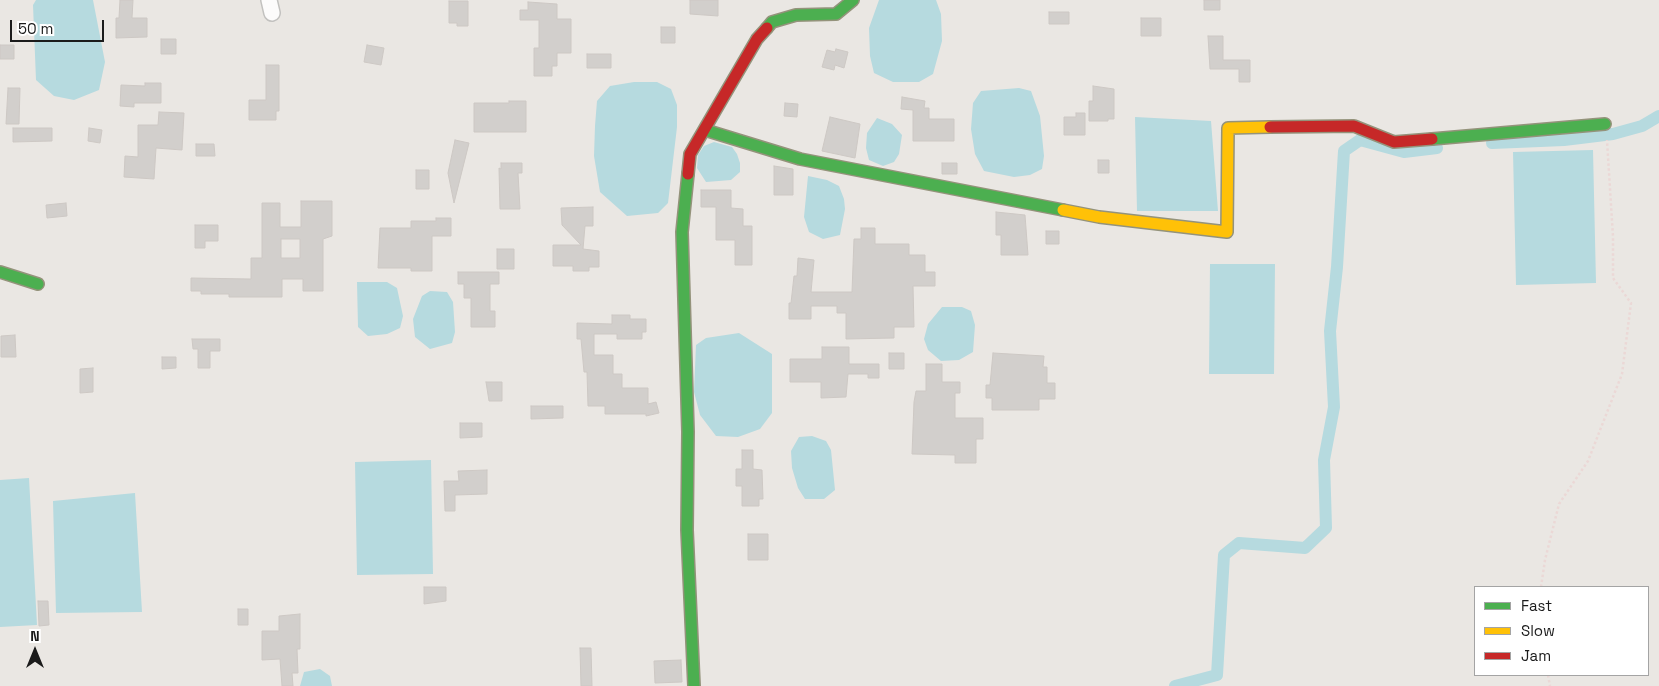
<!DOCTYPE html>
<style>
body{margin:0}
#map{position:relative;width:1659px;height:686px;overflow:hidden;background:#eae7e3;font-family:"Space Grotesk",sans-serif}
canvas{display:block}
.legend{position:absolute;left:1474px;top:586px;width:175px;height:90px;box-sizing:border-box;background:#fff;border:1px solid #a4a4a4;margin:0;padding:6px 9px;list-style:none;font-size:15px;color:#1b1b1b}
.legend li{display:flex;align-items:center;gap:10px;height:25px}
.legend b{width:25px;border:1px solid #a4a4a4}
.north{position:absolute;left:10px;top:626px;width:50px;height:50px;-webkit-text-stroke:4px #fff;paint-order:stroke;rotate:0deg;font-size:14px;font-weight:700;line-height:20px;text-align:center;color:#1b1b1b}
.north::after{content:'';display:block;margin:auto;width:18px;height:22px;background:#1b1b1b;clip-path:polygon(50% 0,100% 100%,50% 72%,0 100%)}
.scale{position:absolute;left:10px;top:20px;width:94px;height:22px;box-sizing:border-box;border:2px solid #1b1b1b;border-top:0;padding-left:6px;font-size:15px;line-height:18px;white-space:nowrap;color:#1b1b1b;-webkit-text-stroke:4px #fff;paint-order:stroke}
</style>
<div id="map">
<canvas width="1659" height="686"></canvas>
<ul class="legend">
<li><b style="height:6px;background:#4caf50"></b>Fast</li>
<li><b style="height:6px;background:#ffc107"></b>Slow</li>
<li><b style="height:6px;background:#c62828"></b>Jam</li>
</ul>
<div class="north">N</div>
<div class="scale">50 m</div>
</div>
<script>
const c = document.querySelector('canvas').getContext('2d');
c.lineJoin = 'round';
function fillPath(path, color) { c.fillStyle = color; c.fill(path, 'evenodd'); }
const shape = rows => new Path2D(rows.map(r => 'M' + r).join(''));
function stroke(path, color, width, dash) { c.strokeStyle = color; c.lineWidth = width; c.lineCap = dash ? 'butt' : 'round'; c.setLineDash(dash || []); c.stroke(path); }
const water = shape([
 [36,0,93,0,105,62,99,90,74,100,54,96,36,80,33,5],
 [879,0,936,0,941,14,942,41,933,74,919,82,893,82,874,73,870,56,869,28],
 [634,82,657,82,671,89,677,105,677,127,668,203,658,213,627,216,600,192,594,156,595,126,597,101,610,86],
 [1019,88,1031,91,1040,116,1044,156,1042,169,1030,175,1014,177,984,171,975,154,971,129,973,103,981,91],
 [1135,117,1211,121,1218,211,1137,211],
 [877,118,892,124,902,135,899,154,894,162,883,166,869,160,866,148,867,133],
 [714,142,732,147,737,154,740,163,740,172,731,180,706,182,697,168,698,155,704,146],
 [1593,150,1596,283,1516,285,1513,152],
 [808,176,827,180,839,186,844,199,845,209,840,235,823,239,809,232,804,217],
 [1210,264,1275,264,1274,374,1209,374],
 [357,282,387,282,397,288,403,316,400,328,387,334,368,336,358,327],
 [430,291,447,292,453,302,455,332,452,343,430,349,415,337,413,319,422,296],
 [942,307,962,307,971,311,975,325,973,352,959,360,941,361,928,350,924,339,928,324],
 [739,333,772,354,772,413,760,429,738,437,716,436,700,415,694,392,696,345,706,338],
 [812,436,826,441,831,450,835,490,824,499,805,499,798,488,792,468,791,451,799,437],
 [431,460,433,574,357,575,355,462],
 [29,478,37,625,0,627,0,480],
 [135,493,142,612,56,613,53,501],
 [320,669,330,676,332,686,300,686,304,672]
]);
const canal = shape([
 [1492,143,1564,140,1613,134,1642,126,1659,116],
 [1175,686,1217,675,1224,555,1239,543,1305,548,1326,528,1324,460,1334,407,1330,331,1337,267,1344,151,1360,140,1404,152,1437,148]
]);
const building = shape([
 [120,0,133,0,132,18,147,18,147,37,116,38,116,18,119,18,120,0],
 [690,0,718,0,718,16,690,14,690,0],
 [1204,0,1220,0,1220,10,1204,10,1204,0],
 [449,1,468,1,468,26,457,26,457,23,449,23,449,1],
 [528,2,557,4,557,19,571,19,571,53,557,53,557,66,552,66,552,76,534,76,534,48,539,48,539,20,520,20,520,10,528,10,528,2],
 [1049,12,1069,12,1069,24,1049,24,1049,12],
 [1141,18,1161,18,1161,36,1141,36,1141,18],
 [661,27,675,27,675,43,661,43,661,27],
 [1208,36,1223,36,1223,60,1250,60,1250,82,1239,82,1239,69,1210,69,1208,36],
 [161,39,176,39,176,54,161,54,161,39],
 [0,45,14,45,14,59,0,59,0,45],
 [367,45,384,48,381,65,364,62,367,45],
 [836,49,848,52,844,68,835,65,834,70,822,67,827,50,835,52,836,49],
 [587,54,611,54,611,68,587,68,587,54],
 [266,65,279,65,279,111,276,111,276,120,249,120,249,100,266,100,266,65],
 [145,83,161,83,161,103,134,103,134,107,120,106,121,85,145,86,145,83],
 [1093,86,1114,89,1114,119,1108,119,1108,121,1089,121,1089,101,1093,101,1093,86],
 [8,88,20,88,19,124,6,124,8,88],
 [902,97,925,101,924,108,929,108,929,119,954,119,954,141,913,141,913,110,901,109,902,97],
 [509,101,526,101,526,132,474,132,474,103,509,103,509,101],
 [785,103,798,104,797,117,784,116,785,103],
 [159,112,184,113,182,150,156,148,154,179,124,177,125,156,138,157,138,125,158,125,159,112],
 [1076,113,1085,113,1085,135,1064,135,1064,117,1076,117,1076,113],
 [830,117,860,124,855,158,822,151,830,117],
 [13,128,52,128,52,141,13,142,13,128],
 [89,128,102,130,100,143,88,141,89,128],
 [455,140,469,143,454,203,448,173,455,140],
 [196,144,214,144,215,156,196,156,196,144],
 [1098,160,1109,160,1109,173,1098,173,1098,160],
 [501,163,522,163,522,173,518,173,520,209,500,209,499,168,501,169,501,163],
 [942,163,957,163,957,174,942,174,942,163],
 [774,166,793,169,793,195,774,195,774,166],
 [416,170,429,170,429,189,416,189,416,170],
 [701,190,731,190,731,208,743,209,743,226,752,226,752,265,735,265,735,240,716,240,716,207,701,207,701,190],
 [301,201,332,201,332,236,323,239,323,291,303,291,303,279,282,279,282,297,229,297,229,294,201,294,201,291,191,291,191,278,251,279,251,258,262,258,262,203,280,203,280,227,301,227,301,201],
 [281,239,300,239,300,258,281,258,281,239],
 [66,203,67,216,47,218,46,205,66,203],
 [593,207,593,226,585,226,583,249,599,251,599,267,589,267,589,271,573,271,573,266,553,266,553,245,581,245,562,225,561,208,593,207],
 [996,212,1025,215,1028,255,1001,255,1001,235,996,235,996,212],
 [436,218,451,218,451,236,432,236,432,271,411,271,411,268,378,268,380,228,411,228,411,221,436,221,436,218],
 [195,225,218,225,218,241,205,241,205,248,195,248,195,225],
 [861,228,875,228,875,244,909,244,909,255,925,255,925,272,935,272,935,286,913,286,914,327,894,327,894,338,846,339,846,313,837,313,837,306,811,306,811,319,789,319,789,303,791,303,794,276,797,276,798,258,814,260,811,292,852,292,854,239,861,239,861,228],
 [1046,231,1059,231,1059,244,1046,244,1046,231],
 [497,249,514,249,514,269,497,269,497,249],
 [458,272,499,272,499,284,490,284,490,311,495,311,495,327,471,327,471,298,464,298,464,284,458,284,458,272],
 [612,315,630,315,630,319,646,319,646,332,642,332,642,339,617,339,617,334,594,334,594,355,613,355,613,374,622,374,622,388,648,388,648,404,656,402,659,413,646,416,646,414,605,414,605,406,588,406,587,372,584,372,581,339,577,339,577,323,612,324,612,315],
 [15,335,16,357,1,357,1,336,15,335],
 [192,339,220,339,220,351,210,351,210,368,198,368,198,349,193,349,192,339],
 [822,347,849,347,849,364,879,364,879,378,868,378,868,374,848,374,846,397,821,398,821,382,790,382,790,359,822,359,822,347],
 [889,353,904,353,904,369,889,369,889,353],
 [993,353,1044,356,1043,367,1047,367,1047,383,1055,383,1055,399,1039,399,1039,410,992,410,992,398,986,398,986,385,990,385,993,353],
 [162,357,176,357,176,368,162,369,162,357],
 [926,364,942,364,942,382,960,382,960,393,955,393,955,418,983,418,983,439,976,439,976,463,955,463,955,455,912,454,914,402,916,391,926,391,926,364],
 [93,368,93,392,80,393,80,369,93,368],
 [486,382,502,382,502,401,489,401,486,382],
 [531,406,563,406,563,418,531,419,531,406],
 [460,423,482,423,482,437,460,438,460,423],
 [742,450,753,450,753,469,762,470,763,499,759,499,759,506,742,506,742,486,736,486,736,469,742,469,742,450],
 [487,470,487,494,455,495,455,511,445,511,444,481,459,481,458,471,487,470],
 [748,534,768,534,768,560,748,560,748,534],
 [424,587,446,587,446,601,424,604,424,587],
 [38,601,48,601,49,625,39,626,38,601],
 [238,609,248,609,248,625,238,625,238,609],
 [300,614,300,649,297,649,298,673,292,673,293,686,282,686,280,659,262,660,262,631,279,631,279,616,300,614],
 [580,648,591,648,592,686,581,686,580,648],
 [681,660,682,682,655,683,654,661,681,660]
]);
const path = shape([
 [1541,587,1545,560,1559,504,1588,461,1622,374,1631,303,1613,278,1613,237,1607,140],
 [1548,675,1550,686]
]);
const street = shape([
 [269,0,272,13]
]);
const fast = shape([
 [767,28,772,22,796,15,836,14,853,0],
 [705,130,800,159,1063,210],
 [1432,139,1605,124],
 [688,174,682,232,688,432,687,530,694,686],
 [0,272,38,284]
]);
const slow = shape([
 [1063,210,1099,217,1227,232,1228,128,1270,127]
]);
const jam = shape([
 [1270,127,1354,126,1394,142,1432,139],
 [688,174,690,154,757,39,767,28]
]);
fillPath(water, '#b6dadf');
stroke(canal, '#b6dadf', 12);
fillPath(building, '#d2cfcc');
stroke(building, '#cdc8c4', 1);
stroke(street, '#c2c1bf', 18);
stroke(fast, '#94937b', 14);
stroke(slow, '#94937b', 14);
stroke(jam, '#94937b', 14);
stroke(path, '#ebd8d6', 2.5, [2.5, 2.5]);
stroke(street, '#fcfbfb', 15);
stroke(fast, '#4caf50', 11);
stroke(slow, '#ffc107', 11);
stroke(jam, '#c62828', 11);
</script>
